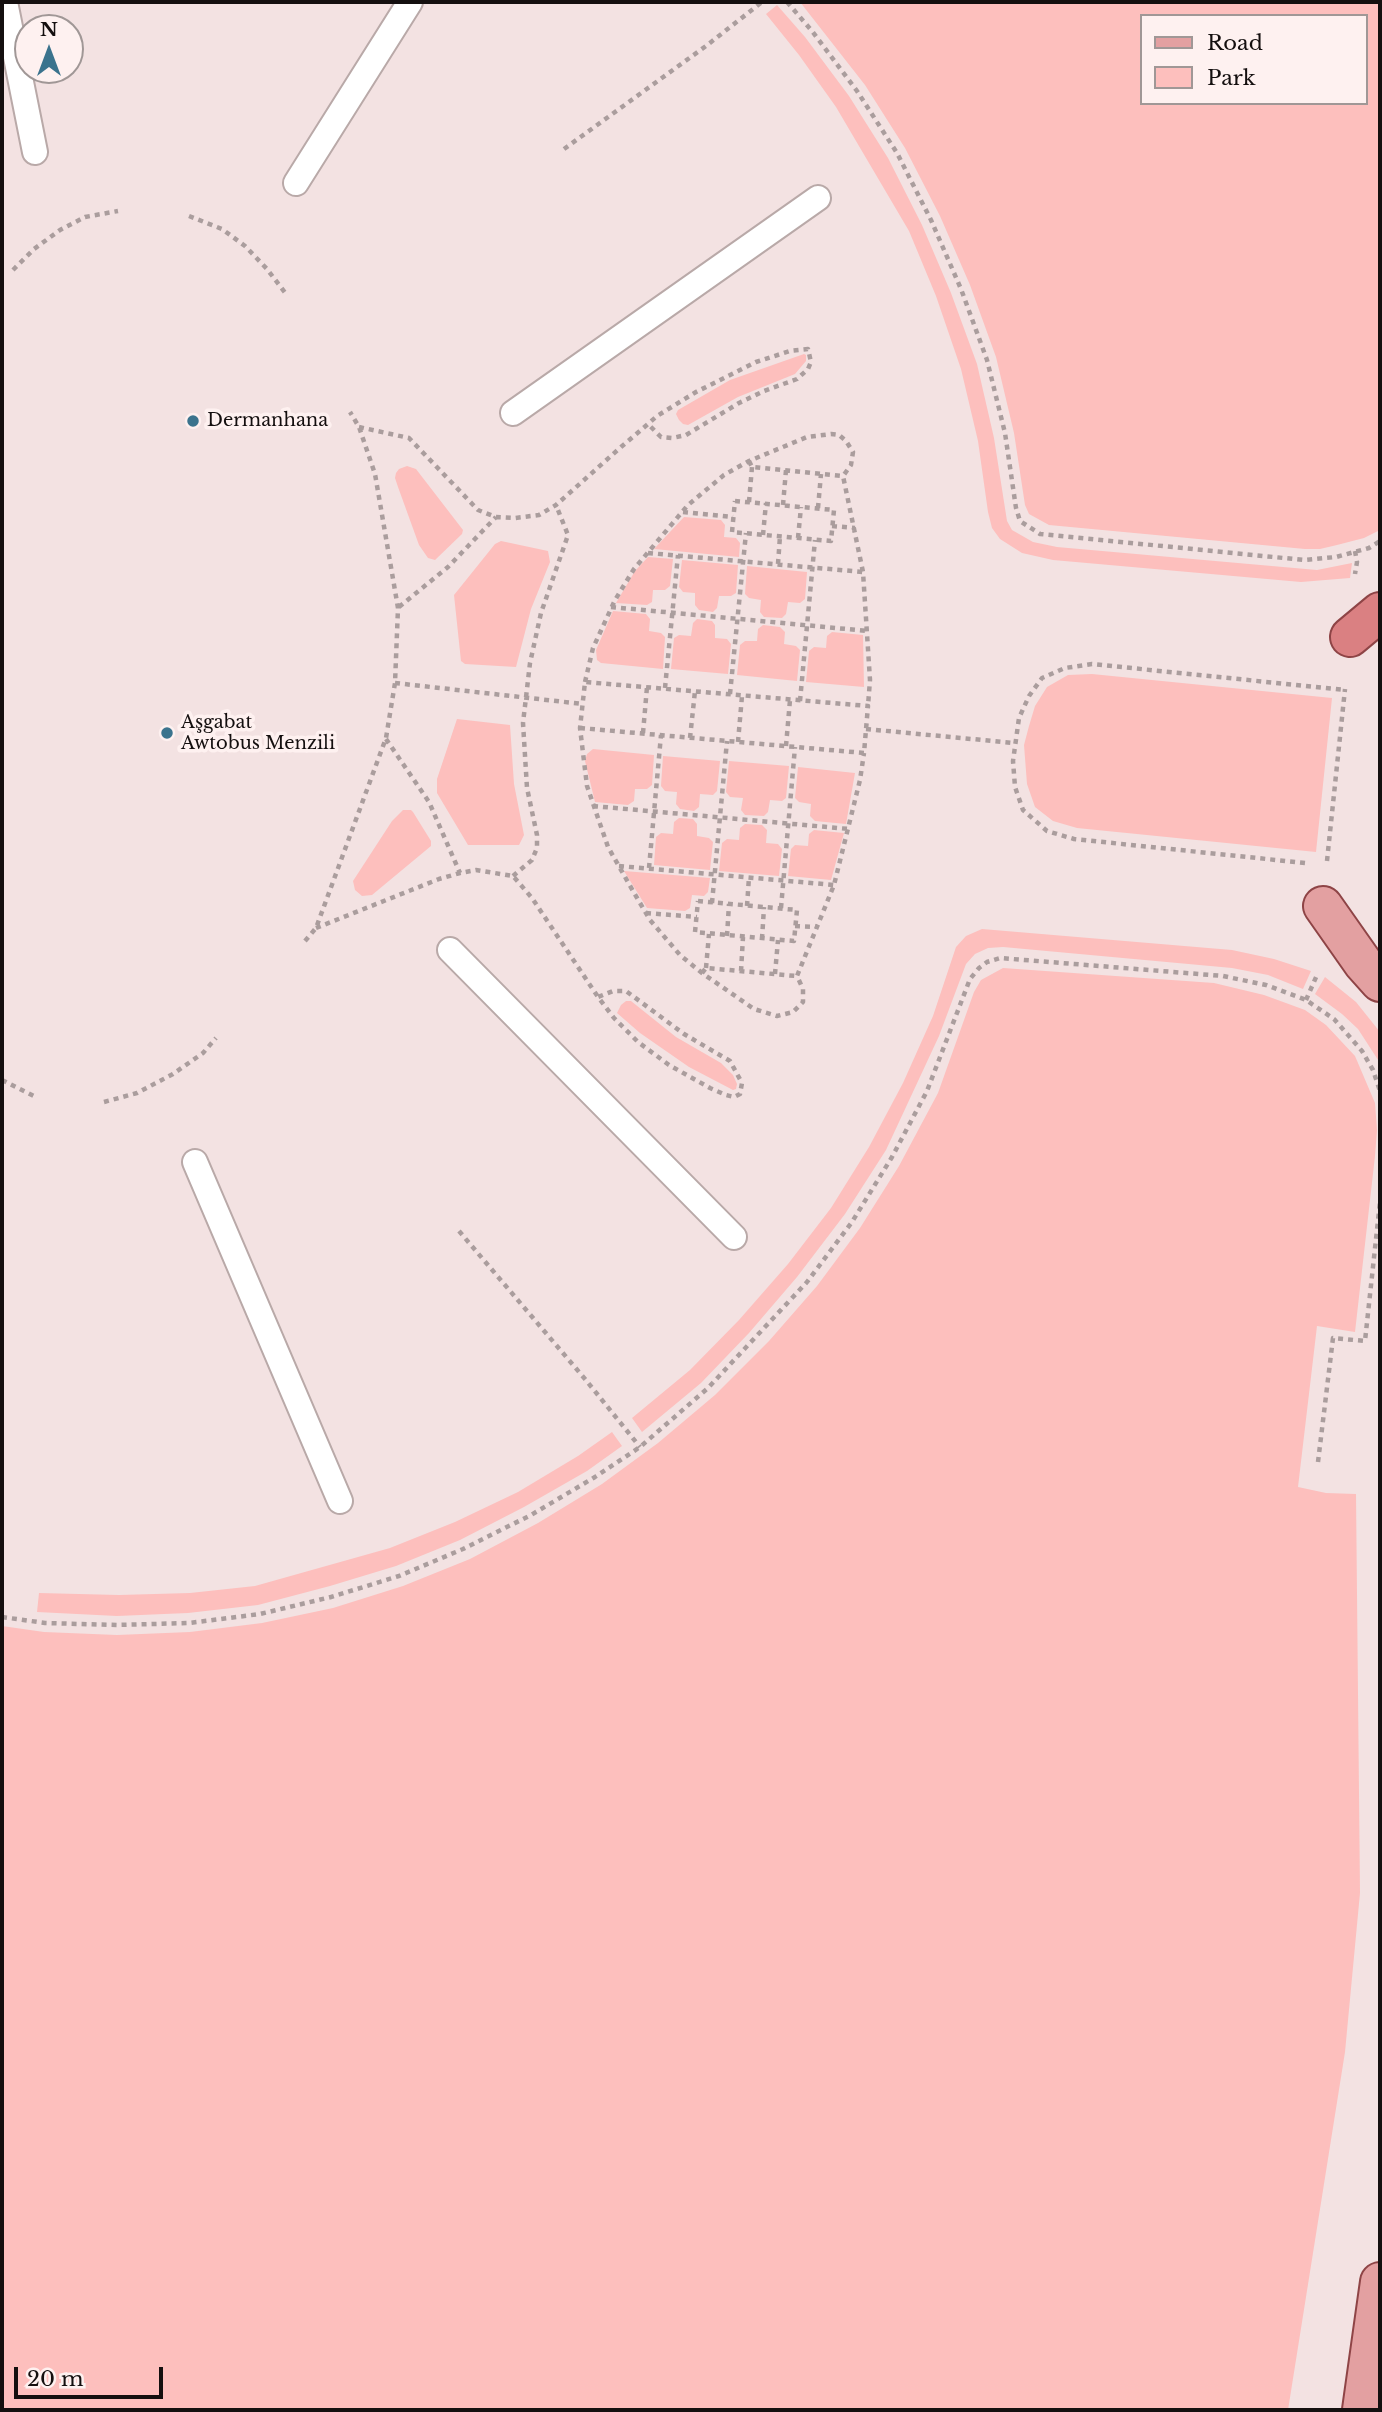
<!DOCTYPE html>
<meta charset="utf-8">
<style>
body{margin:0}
#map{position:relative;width:1382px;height:2412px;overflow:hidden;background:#f3e2e2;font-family:"Libre Baskerville",serif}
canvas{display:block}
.frame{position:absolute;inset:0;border:4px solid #140f0f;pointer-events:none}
.legend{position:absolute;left:1140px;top:14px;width:228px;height:91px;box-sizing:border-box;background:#fef1f0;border:2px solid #a09796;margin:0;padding:9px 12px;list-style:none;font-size:21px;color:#140f0f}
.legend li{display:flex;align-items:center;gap:14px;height:35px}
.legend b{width:35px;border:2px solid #a09796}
.north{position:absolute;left:14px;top:14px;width:70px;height:70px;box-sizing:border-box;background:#fef1f0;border:2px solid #a09796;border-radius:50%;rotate:0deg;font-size:19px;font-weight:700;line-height:28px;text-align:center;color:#140f0f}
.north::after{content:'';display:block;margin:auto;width:24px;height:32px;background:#3b738d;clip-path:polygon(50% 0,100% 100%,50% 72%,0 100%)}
.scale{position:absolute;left:14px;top:2367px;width:149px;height:32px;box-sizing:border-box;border:4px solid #140f0f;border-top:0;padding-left:9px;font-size:21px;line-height:24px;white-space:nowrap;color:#140f0f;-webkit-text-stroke:5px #fef1f0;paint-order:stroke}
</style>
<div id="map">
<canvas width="1382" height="2412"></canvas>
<div class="frame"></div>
<ul class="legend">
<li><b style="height:9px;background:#e3a0a1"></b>Road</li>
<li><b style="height:19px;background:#fdbfbd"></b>Park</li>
</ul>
<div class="north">N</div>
<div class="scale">20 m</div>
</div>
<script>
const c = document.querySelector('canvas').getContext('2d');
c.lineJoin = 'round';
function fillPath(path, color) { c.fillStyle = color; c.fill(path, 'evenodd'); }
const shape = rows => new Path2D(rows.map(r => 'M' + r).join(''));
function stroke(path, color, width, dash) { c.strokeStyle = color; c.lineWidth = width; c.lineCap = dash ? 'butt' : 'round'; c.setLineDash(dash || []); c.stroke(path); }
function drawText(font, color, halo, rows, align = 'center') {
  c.font = font + ' "Libre Baskerville",serif'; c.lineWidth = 7; c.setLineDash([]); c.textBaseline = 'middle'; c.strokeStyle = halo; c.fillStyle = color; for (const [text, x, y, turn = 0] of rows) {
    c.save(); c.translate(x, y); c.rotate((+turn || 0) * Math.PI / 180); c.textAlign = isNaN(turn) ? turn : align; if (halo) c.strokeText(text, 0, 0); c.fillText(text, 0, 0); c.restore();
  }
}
const green = shape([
 [800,2,1380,2,1380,530,1364,538,1337,545,1320,549,1305,549,1049,525,1029,514,1025,505,1014,433,996,357,970,285,940,216,905,148,865,85],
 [1142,16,1366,16,1366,103,1142,103],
 [777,5,805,37,849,96,888,158,922,225,951,293,977,364,994,438,1007,521,1012,530,1033,542,1057,547,1317,570,1352,563,1350,578,1301,582,1053,560,1022,553,1000,539,992,528,988,512,978,441,961,369,936,296,909,231,836,107,799,55,766,14],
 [804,354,806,355,806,361,795,374,738,397,688,425,683,424,679,420,676,414,678,410,730,380],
 [407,466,416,469,463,530,462,534,435,560,428,558,419,545,398,487,395,478,396,473,399,469],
 [684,517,721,520,725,525,724,537,736,538,740,543,739,557,654,549],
 [501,541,548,551,550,562,531,609,516,667,465,664,461,661,454,595,495,544],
 [648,557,673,559,670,586,665,590,653,590,652,602,647,605,616,603,635,571],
 [682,560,738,565,736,593,731,596,719,596,717,608,713,612,699,610,695,605,695,593,683,592,679,587],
 [747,566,807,572,805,599,800,603,788,602,786,614,782,618,764,617,760,612,761,600,749,598,745,594],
 [613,611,646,614,650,619,649,631,661,633,665,637,663,669,601,663,597,660,596,650],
 [697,619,712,621,715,625,715,638,727,639,731,644,728,674,671,669,674,638,679,635,691,636,693,623],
 [763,625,780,627,785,632,784,644,796,646,800,650,797,681,737,675,740,645,745,641,757,641,758,629],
 [832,632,863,635,864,687,806,682,809,651,814,647,826,648,827,636],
 [1092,674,1332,698,1316,852,1077,828,1053,821,1035,807,1027,784,1024,745,1029,726,1035,706,1047,687,1068,675],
 [457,719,510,725,514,784,524,835,519,845,468,845,437,793,437,779],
 [593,749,654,755,652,785,647,789,635,789,634,801,628,805,595,802,585,761,587,754],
 [663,756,720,761,717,791,713,795,700,794,699,807,694,811,680,809,676,804,677,792,665,791,661,786],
 [729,761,789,766,786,798,782,801,770,800,768,812,764,816,745,815,741,810,743,798,730,797,726,792],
 [798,767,855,773,846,824,815,821,810,816,811,804,799,802,795,798],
 [403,810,411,810,413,812,431,841,431,846,372,895,362,896,355,890,353,881,392,821],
 [679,818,693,819,697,824,697,836,709,838,713,842,710,870,654,865,656,837,661,833,673,834,674,822],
 [745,824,762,825,767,830,766,843,778,844,782,849,779,876,719,871,722,843,727,839,739,840,740,828],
 [814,830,844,833,831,880,788,876,791,849,795,845,808,846,809,834],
 [624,871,710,878,708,892,704,896,692,895,690,908,685,911,647,908],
 [982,929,1232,950,1274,959,1311,971,1303,989,1268,975,1232,968,1003,947,988,948,975,954,966,964,939,1036,886,1150,845,1214,797,1277,749,1333,701,1383,642,1432,632,1418,690,1370,739,1320,788,1264,831,1208,869,1147,903,1083,933,1016,956,947,966,936],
 [1003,968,1214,983,1264,995,1305,1010,1326,1025,1355,1056,1375,1103,1377,1130,1375,1156,1355,1332,1317,1326,1298,1487,1326,1493,1356,1494,1360,1893,1345,2052,1288,2410,2,2410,2,1626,44,1632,117,1635,190,1632,262,1623,333,1608,403,1586,470,1559,538,1523,602,1484,658,1443,715,1395,769,1341,817,1286,860,1228,899,1166,938,1093,974,992,981,980],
 [1325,977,1356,1002,1380,1032,1380,1063,1358,1029,1342,1014,1315,994],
 [626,1001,631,1001,676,1037,721,1063,733,1075,737,1084,736,1089,733,1090,689,1067,640,1033,617,1013,621,1005],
 [612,1432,622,1446,587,1471,524,1507,460,1540,396,1566,330,1586,258,1605,188,1613,117,1616,37,1612,39,1593,119,1595,190,1593,255,1586,390,1548,455,1522,518,1492,578,1456]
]);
const path = shape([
 [787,2,812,31,857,91,897,153,931,220,961,289,987,360,1005,433,1016,508,1020,521,1040,534,1304,560,1336,557,1369,548,1380,541],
 [564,149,706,46,762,2],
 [189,216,222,229,245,246,267,269,286,294],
 [13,270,34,249,60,230,85,217,118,211],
 [359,427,409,438,478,510,496,517,515,518,539,515,556,505,621,447,648,424,657,416,696,392,756,362,790,351,808,349,811,362,808,369,797,379,764,391,739,403,686,435,672,438,661,437,648,424],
 [749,461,752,467,843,476],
 [735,501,834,510,831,541,732,532,735,501],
 [749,502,752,467],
 [783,505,786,470],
 [818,508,821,474],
 [683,512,733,517],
 [832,526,855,528],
 [763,535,766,503],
 [798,538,801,507],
 [1355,551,1357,562,1355,574],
 [648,553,863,572],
 [778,564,780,536],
 [399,607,448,567,496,517],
 [611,607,868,631],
 [585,682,593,648,615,600,634,569,688,505,724,475,749,461,807,437,831,434,839,435,846,441,853,452,851,465,843,476,863,572,870,680,868,706],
 [395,683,583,704],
 [665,688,678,555],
 [730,694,746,533],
 [800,701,815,540],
 [580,728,864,753,868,706,585,682,580,728,587,786,608,847,633,891,650,920,680,955,702,973,754,1009,777,1016,793,1012,803,1002,803,989,797,976,834,885,860,780,864,753],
 [866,729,1014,743],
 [643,733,647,687],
 [690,738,695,691],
 [386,739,429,802,460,873],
 [738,742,742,696],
 [786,746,790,700],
 [593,806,849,829],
 [1327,861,1345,689],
 [1305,863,1074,839,1047,831,1023,810,1015,787,1013,761,1019,718,1029,696,1042,678,1065,668,1092,664,1345,690],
 [619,866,834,885],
 [649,868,661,735],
 [513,876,532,860,537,848,537,835,527,788,523,723,530,663,541,613,568,535,556,505],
 [698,901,797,910,794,941,695,932,698,901],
 [712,903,727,741],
 [747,906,749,877],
 [781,908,795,747],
 [646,913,697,917],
 [795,926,818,927],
 [316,928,439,879,460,873,476,870,513,876,532,898,598,997,614,1018,638,1042,669,1065,710,1088,726,1095,734,1097,740,1094,742,1083,730,1061,684,1034,626,991,613,991,598,997],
 [727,936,729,904],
 [762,939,764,907],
 [305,941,316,928,386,738,395,683,398,608,375,474,359,427,350,412],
 [706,968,709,934],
 [741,971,743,937],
 [702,973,706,968,796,976],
 [775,974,778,940],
 [1306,1000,1317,975],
 [2,1080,34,1096],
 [104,1102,137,1093,173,1074,203,1053,216,1038],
 [459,1231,585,1379,640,1447],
 [1318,1462,1333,1338,1365,1341,1380,1202],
 [2,1617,45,1623,117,1625,189,1623,260,1614,331,1597,399,1576,463,1549,531,1515,595,1477,640,1447,708,1388,807,1282,852,1222,892,1157,927,1091,970,979,979,968,987,962,1000,958,1223,976,1266,985,1306,1000,1334,1019,1362,1051,1373,1070,1380,1091]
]);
const service = shape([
 [5,2,35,152],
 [296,183,410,2],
 [513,413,818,198],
 [450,950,734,1237],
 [195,1162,340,1501]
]);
const primary = shape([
 [1323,906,1363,963,1380,982],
 [1362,2410,1380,2282]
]);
const trunk = shape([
 [1350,637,1380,612]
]);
const markers = [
 [193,421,7,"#3b738d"],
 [167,733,7,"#3b738d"]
];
const poiNames = [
 ["Dermanhana",207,421],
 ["Aşgabat",181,723],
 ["Awtobus Menzili",181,744]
];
fillPath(green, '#fdbfbd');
stroke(service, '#b9a9a8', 28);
stroke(primary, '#8e4446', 42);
stroke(trunk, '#8e4446', 42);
stroke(path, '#aa9d9d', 4.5, [5, 5]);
stroke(service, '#fff', 24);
stroke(primary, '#e3a0a1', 38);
stroke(trunk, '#da8082', 38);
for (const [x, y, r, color] of markers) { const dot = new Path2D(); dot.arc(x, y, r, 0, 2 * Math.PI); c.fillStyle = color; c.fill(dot); stroke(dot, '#fef1f0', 2.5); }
drawText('18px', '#140f0f', '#fef1f0', poiNames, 'left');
</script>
